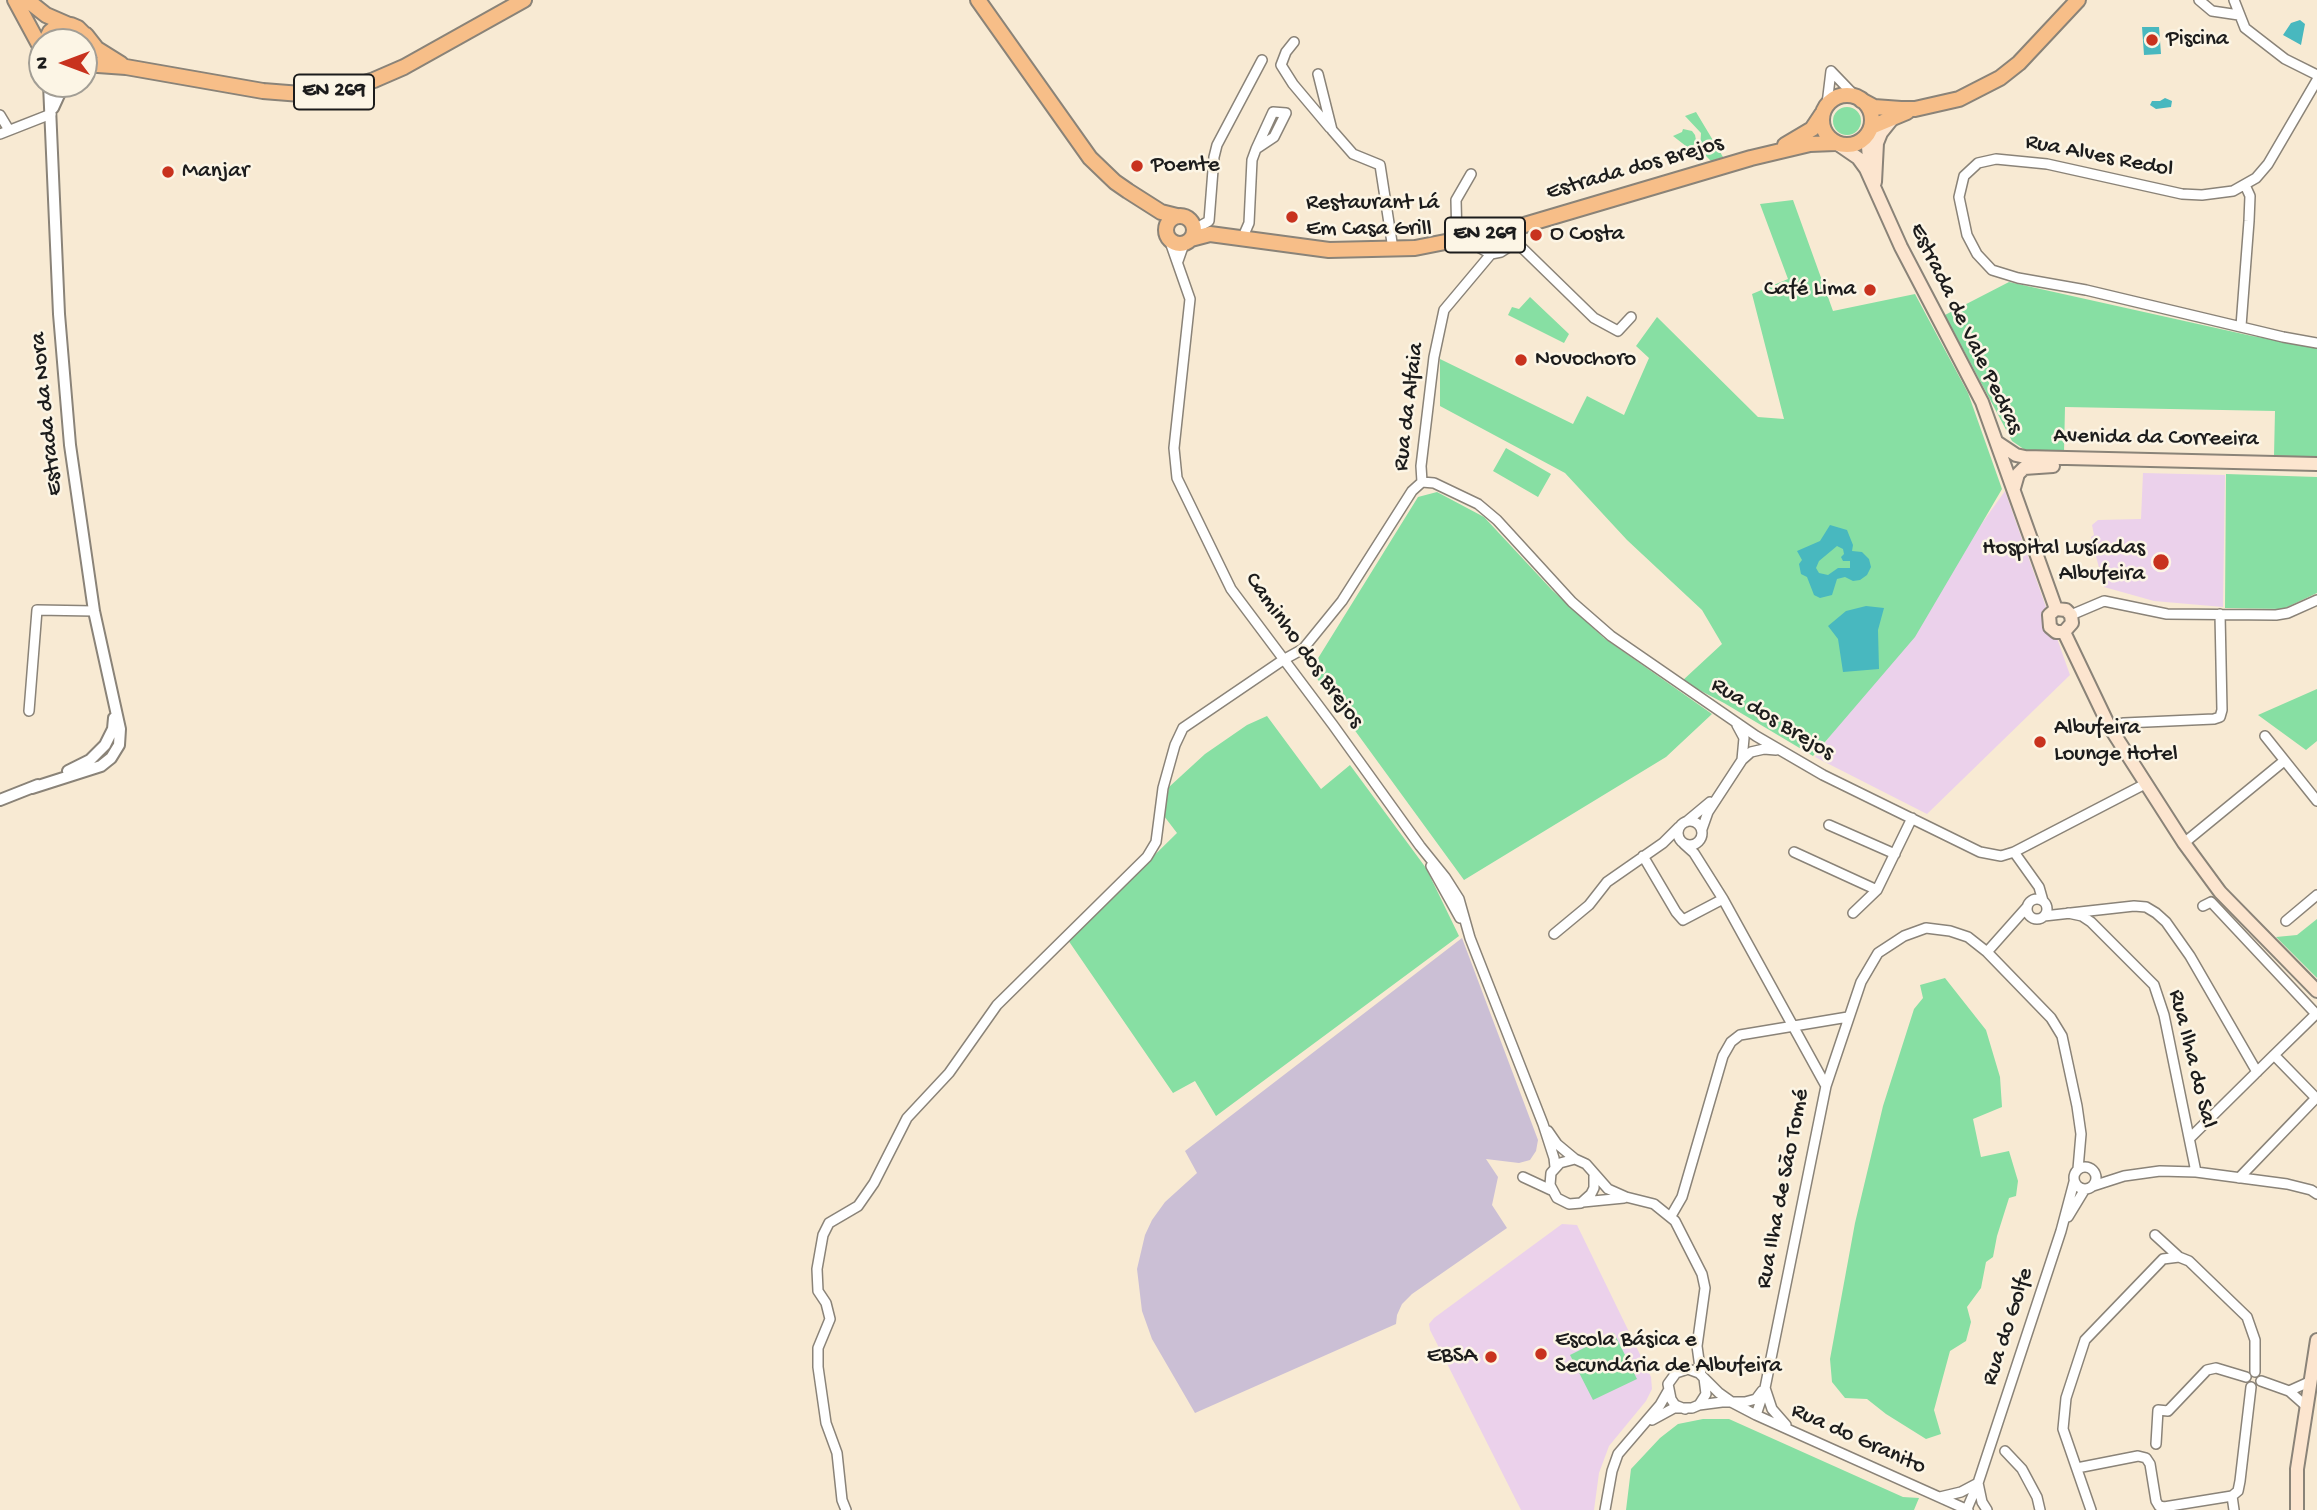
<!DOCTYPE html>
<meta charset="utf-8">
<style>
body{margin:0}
#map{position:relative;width:2317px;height:1510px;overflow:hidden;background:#f8ead3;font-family:"Gochi Hand",sans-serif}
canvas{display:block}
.north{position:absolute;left:28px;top:28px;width:70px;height:70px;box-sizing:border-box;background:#fcf5e5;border:2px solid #a29e95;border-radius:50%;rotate:270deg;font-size:19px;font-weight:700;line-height:28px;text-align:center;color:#1c1c1c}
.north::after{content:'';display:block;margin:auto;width:24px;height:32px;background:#c8321e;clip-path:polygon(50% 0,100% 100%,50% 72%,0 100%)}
</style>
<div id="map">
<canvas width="2317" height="1510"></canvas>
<div class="north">N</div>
</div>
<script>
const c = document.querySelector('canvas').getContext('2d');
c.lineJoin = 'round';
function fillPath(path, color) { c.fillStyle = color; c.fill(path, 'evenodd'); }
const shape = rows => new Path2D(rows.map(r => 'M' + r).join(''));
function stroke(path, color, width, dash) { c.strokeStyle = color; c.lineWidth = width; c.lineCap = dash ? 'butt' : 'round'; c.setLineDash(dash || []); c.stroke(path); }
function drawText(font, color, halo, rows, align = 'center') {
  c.font = font + ' "Gochi Hand",sans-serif'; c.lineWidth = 5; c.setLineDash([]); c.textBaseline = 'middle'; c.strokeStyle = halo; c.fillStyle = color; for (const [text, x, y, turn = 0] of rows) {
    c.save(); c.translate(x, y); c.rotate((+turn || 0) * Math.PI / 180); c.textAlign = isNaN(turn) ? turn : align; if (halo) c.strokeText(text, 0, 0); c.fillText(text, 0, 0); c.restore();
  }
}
const built = shape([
 [2143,473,2225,475,2223,607,2154,601,2104,587,2091,537,2094,535,2092,525,2098,520,2141,519],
 [2005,491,2070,675,1927,814,1815,757],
 [1562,1224,1577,1225,1651,1377,1652,1389,1646,1401,1609,1446,1599,1473,1594,1510,1521,1510,1430,1330,1429,1324,1434,1318]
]);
const industrial = shape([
 [71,32,77,35,82,42,51,42,57,34],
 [1462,938,1538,1140,1536,1151,1530,1160,1519,1163,1486,1159,1498,1177,1492,1205,1507,1228,1412,1294,1402,1304,1397,1315,1396,1324,1195,1413,1152,1339,1142,1311,1137,1269,1145,1235,1152,1220,1165,1202,1197,1173,1185,1151]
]);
const green = shape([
 '1833 121a14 14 0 1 1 28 0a14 14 0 1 1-28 0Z',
 [1696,112,1723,157,1711,161,1700,150,1701,133,1685,116],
 [1683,129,1692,131,1695,135,1696,140,1691,150,1673,136,1682,132],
 [1793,200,1833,311,1915,294,1968,393,2002,489,1915,637,1813,756,1724,703,1682,681,1722,644,1702,610,1627,540,1565,473,1440,406,1440,359,1573,424,1587,396,1624,415,1649,358,1636,346,1657,317,1758,417,1784,419,1752,294,1788,279,1760,204],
 [2009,282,2252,336,2317,347,2317,458,2274,456,2275,411,2065,407,2064,452,2028,452,2012,441,1945,315],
 [1530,297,1569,334,1564,343,1508,315,1512,307,1519,309],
 [1506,448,1551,474,1538,497,1493,471],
 [2226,474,2317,477,2317,593,2283,609,2225,608],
 [1437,492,1484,517,1552,590,1604,638,1712,714,1666,757,1464,880,1313,673,1312,668,1418,497],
 [2317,689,2317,741,2306,750,2258,715],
 [1267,716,1321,789,1350,765,1426,868,1459,936,1216,1116,1195,1081,1173,1093,1068,940,1177,833,1164,816,1169,787,1205,754,1247,725],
 [2317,919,2317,978,2276,937,2297,935],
 [1945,978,1986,1030,2000,1077,2002,1107,1973,1119,1981,1157,2009,1151,2018,1181,2016,1196,2009,1198,1997,1236,1993,1257,1986,1262,1981,1288,1967,1307,1971,1322,1966,1341,1950,1351,1934,1410,1941,1434,1926,1439,1886,1414,1867,1399,1845,1398,1832,1382,1830,1359,1855,1223,1883,1106,1914,1009,1923,998,1920,985],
 [1614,1333,1637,1379,1593,1400,1570,1355],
 [1703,1419,1729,1419,1903,1497,1919,1498,1914,1510,1626,1510,1631,1469,1660,1438,1678,1424]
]);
const water = shape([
 [2300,20,2305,24,2301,45,2283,35,2291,23],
 [2142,27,2159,27,2161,54,2144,55],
 [2165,98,2172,101,2171,107,2156,109,2150,105,2152,101,2160,101],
 [1830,525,1847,530,1853,545,1852,551,1862,552,1869,559,1871,567,1867,575,1860,580,1853,581,1845,577,1837,579,1832,595,1820,598,1814,595,1807,577,1801,574,1799,564,1802,560,1797,551,1820,541],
 [1837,546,1843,549,1844,554,1841,557,1843,561,1850,561,1850,568,1838,568,1828,575,1819,573,1816,568,1819,561],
 [1866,606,1884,608,1878,630,1879,669,1843,672,1838,639,1828,626,1846,611]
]);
const minor = shape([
 [2199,0,2212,11,2239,15],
 [2234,0,2245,28,2285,59,2317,75],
 [1294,42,1286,52,1281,65,1293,84,1330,128],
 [1831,71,1856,97],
 [1318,74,1332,130,1353,154,1380,165,1393,249],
 [2317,80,2268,164,2256,178,2233,191,2202,195,2182,194,2047,164,1996,159,1978,163,1964,176,1959,197,1967,235,1977,254,1992,270,2018,278,2086,290,2283,337,2317,343],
 [1827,104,1831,71],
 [0,115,9,130],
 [0,134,51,114],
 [1202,225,1209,221,1214,157,1217,145,1262,60],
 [1477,237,1480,248,1491,254,1501,252,1512,245,1515,241,1514,236],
 [1169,239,1190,299,1174,448,1177,478,1231,589,1333,725,1420,846,1445,877,1459,899,1470,938,1543,1124,1554,1158,1555,1167],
 [1242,239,1249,223,1252,160,1256,149,1273,112,1286,113,1274,137,1256,149],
 [1457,241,1456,200,1471,174],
 [1515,241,1594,318,1618,331,1631,317],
 [1178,261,1184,244],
 [2241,326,2249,221,2250,196,2245,185],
 [1422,482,1434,483,1478,504,1497,520,1572,602,1611,636,1756,736,1823,775,1980,852,2001,856,2014,852,2145,784],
 [1422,482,1421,466,1434,357,1444,310,1491,254],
 [2071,615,2104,601,2167,614,2276,615,2288,613,2317,600],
 [29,711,37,610,94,611],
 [2109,726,2124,723,2214,719,2220,717,2222,710,2220,614],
 [2265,736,2317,801],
 [1742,760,1751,752,1764,749,1776,750],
 '1678 833a12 12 0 1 1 24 0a12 12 0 1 1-24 0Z',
 [1686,822,1710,802],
 [1829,825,1895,854],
 [1702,829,1708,812,1742,760,1744,738,1737,725],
 [2184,843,2284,761],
 [1684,844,1694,853,1723,899,1826,1086],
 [1794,852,1877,890],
 [2014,852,2039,887,2043,901],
 [1643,856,1676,912,1683,920,1723,899],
 [1431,866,1460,918],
 '2027 909a10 10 0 1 1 20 0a10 10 0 1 1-20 0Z',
 [2203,906,2211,902,2316,1014,2274,1055],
 [1853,913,1877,890,1912,818],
 [2068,913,2082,916,2091,922,2154,985,2164,1015,2196,1172],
 [2044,916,2134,906,2146,907,2156,913,2166,922,2190,956,2257,1072],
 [2286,921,2317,895],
 [1554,934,1589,905,1607,882,1663,843,1679,827],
 [1987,952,2027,907],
 [1548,1131,1557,1144,1575,1159,1586,1164,1608,1189,1626,1197,1654,1204,1675,1221,1702,1274,1705,1288,1697,1346,1701,1375],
 [2190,1138,2274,1055,2316,1098,2239,1178],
 [1575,1159,1560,1163,1551,1173,1550,1185,1557,1198,1569,1204,1581,1203,1591,1194,1594,1188,1594,1176],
 '2074 1178a11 11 0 1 1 22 0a11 11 0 1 1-22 0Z',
 [1523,1177,1551,1190],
 [2093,1186,2124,1176,2160,1171,2196,1172,2287,1184,2311,1190,2317,1194],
 [1583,1202,1624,1198],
 [1671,1216,1682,1197,1723,1056,1731,1042,1740,1035,1848,1017],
 [2068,1217,2085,1189],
 [2155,1235,2179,1257],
 [2261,1381,2289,1391,2306,1406],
 [1765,1388,1772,1409,1786,1425],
 [2289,1391,2309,1382],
 [1699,1405,1722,1402,1745,1402,1756,1399,1762,1391],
 [1685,1409,1675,1405,1671,1399,1668,1384,1676,1373,1688,1369,1699,1373,1719,1393,1733,1403,1756,1415,1968,1510],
 [1756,1415,1765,1388,1826,1086,1861,982,1878,953,1904,936,1926,928,1950,931,1968,937,1987,952,2051,1018,2062,1036,2077,1106,2081,1134,2078,1169],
 [1652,1420,1674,1408,1692,1408,1699,1405,1706,1394,1704,1378],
 [2156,1444,2158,1410,2168,1411,2207,1370,2216,1368,2246,1377],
 [2005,1451,2022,1469,2037,1497,2040,1510],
 [2077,1468,2138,1456,2146,1458,2150,1464,2156,1501,2159,1506,2164,1507,2232,1496,2238,1491,2240,1481,2251,1387],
 [2232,1496,2234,1510],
 [1940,1497,1961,1492,1978,1483,1982,1502,1987,1510],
 [1967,1509,1978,1483,2061,1231,2074,1182],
 [846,1510,842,1500,837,1453,826,1423,818,1367,818,1348,830,1319,826,1303,818,1291,817,1269,823,1235,829,1223,858,1206,874,1183,907,1118,949,1073,997,1005,1147,857,1156,842,1163,788,1175,745,1183,728,1283,660,1303,649,1342,601,1412,491,1422,482],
 [1605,1510,1612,1471,1618,1454,1660,1405,1668,1391],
 [2091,1510,2063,1429,2066,1398,2085,1340,2163,1259,2179,1257,2189,1261,2247,1317,2255,1340,2255,1372]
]);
const tertiary = shape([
 [53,108,64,84],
 [68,771,90,760,105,745,113,729,114,718],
 [32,788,101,766,111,758,119,745,120,729,94,611,70,445,59,314,49,84],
 [0,800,38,785]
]);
const secondary = shape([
 [1867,134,1869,159],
 [1839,145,1858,158,1866,169,1901,247,1982,402,2056,609],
 [1875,182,1877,143,1881,133,1893,118],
 [1998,443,2016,455,2025,457,2317,464],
 [2014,488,2018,474,2024,468,2053,466],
 [2056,609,2049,615,2050,627,2056,632,2064,632],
 [2056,609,2066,610,2071,615,2072,623,2064,632],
 [2064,632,2109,726,2184,843,2220,892,2317,991],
 [2297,1510,2297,1469,2317,1340]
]);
const primary = shape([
 [15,0,42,50],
 [27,0,46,15,69,25],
 [978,0,1090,158,1115,182,1128,191,1161,212,1177,216],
 [86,35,97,49,121,64],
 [45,42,50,32,56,27,71,25,78,28,83,33,89,45,84,62],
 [84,64,126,67,263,91,301,94,336,92,374,80,404,67,524,0],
 '1822 120a25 25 0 1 1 50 0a25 25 0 1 1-50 0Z',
 [1861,100,1874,107,1901,109,1915,109,1959,99,2000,78,2019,63,2078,0],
 [1871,127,1907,112],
 [1785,145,1812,129,1822,114],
 '1166 230a14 14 0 1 1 28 0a14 14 0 1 1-28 0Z',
 [1191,239,1210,234,1329,250,1415,248,1511,229,1751,158,1810,144,1835,143]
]);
const markers = [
 [2152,40,7,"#c8321e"],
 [1137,166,7,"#c8321e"],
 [168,172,7,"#c8321e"],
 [1292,217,7,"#c8321e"],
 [1536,235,7,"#c8321e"],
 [1870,290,7,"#c8321e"],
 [1521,360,7,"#c8321e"],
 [2161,562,9,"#c8321e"],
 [2040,742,7,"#c8321e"],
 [1541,1354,7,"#c8321e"],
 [1491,1357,7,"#c8321e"]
];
const shields = [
 [334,92,80],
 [1485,235,80]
];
const shieldNames = [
 ["EN 269",334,92],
 ["EN 269",1485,235]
];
const poiNames = [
 ["Piscina",2166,40],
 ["Poente",1151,166],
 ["Manjar",182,172],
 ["Restaurant Lá",1306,204],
 ["Em Casa Grill",1306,230],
 ["O Costa",1550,235],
 ["Café Lima",1856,290,"right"],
 ["Novochoro",1535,360],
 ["Hospital Lusíadas",2145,549,"right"],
 ["Albufeira",2145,575,"right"],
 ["Albufeira",2054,729],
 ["Lounge Hotel",2054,755],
 ["Escola Básica e",1555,1341],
 ["Secundária de Albufeira",1555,1367],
 ["EBSA",1477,1357,"right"]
];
const streetNames = [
 ["Rua Alves Redol",2099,157,11],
 ["Estrada dos Brejos",1635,169,-16],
 ["Estrada de Vale Pedras",1965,329,64],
 ["Rua da Alfaia",1410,407,-83],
 ["Estrada da Nora",48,414,-96],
 ["Avenida da Correeira",2156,439,1],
 ["Caminho dos Brejos",1303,651,54],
 ["Rua dos Brejos",1772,720,31],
 ["Rua Ilha do Sal",2191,1059,76],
 ["Rua Ilha de São Tomé",1784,1189,-79],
 ["Rua do Golfe",2009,1327,-72],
 ["Rua do Granito",1858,1440,24]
];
fillPath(built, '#ebd1eb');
fillPath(industrial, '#cbbfd5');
fillPath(green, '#87dfa3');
fillPath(water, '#48b8bf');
stroke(minor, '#8a8378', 12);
stroke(tertiary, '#8a8378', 14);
stroke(secondary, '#8a8378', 16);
stroke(primary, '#8a8378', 18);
stroke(minor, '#fff', 9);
stroke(tertiary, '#fff', 10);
stroke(secondary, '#fce5cf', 12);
stroke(primary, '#f7be88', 14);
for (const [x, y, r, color] of markers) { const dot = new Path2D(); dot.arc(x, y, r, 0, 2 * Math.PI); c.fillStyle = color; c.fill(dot); stroke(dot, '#fcf5e5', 2.5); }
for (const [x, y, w] of shields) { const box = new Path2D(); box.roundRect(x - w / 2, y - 17.5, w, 35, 5); c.fillStyle = '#fcf5e5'; c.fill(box); stroke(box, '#1c1c1c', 2); }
drawText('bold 21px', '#1c1c1c', null, shieldNames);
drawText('23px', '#1c1c1c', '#fcf5e5', poiNames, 'left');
drawText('23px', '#1c1c1c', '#fcf5e5', streetNames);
</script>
